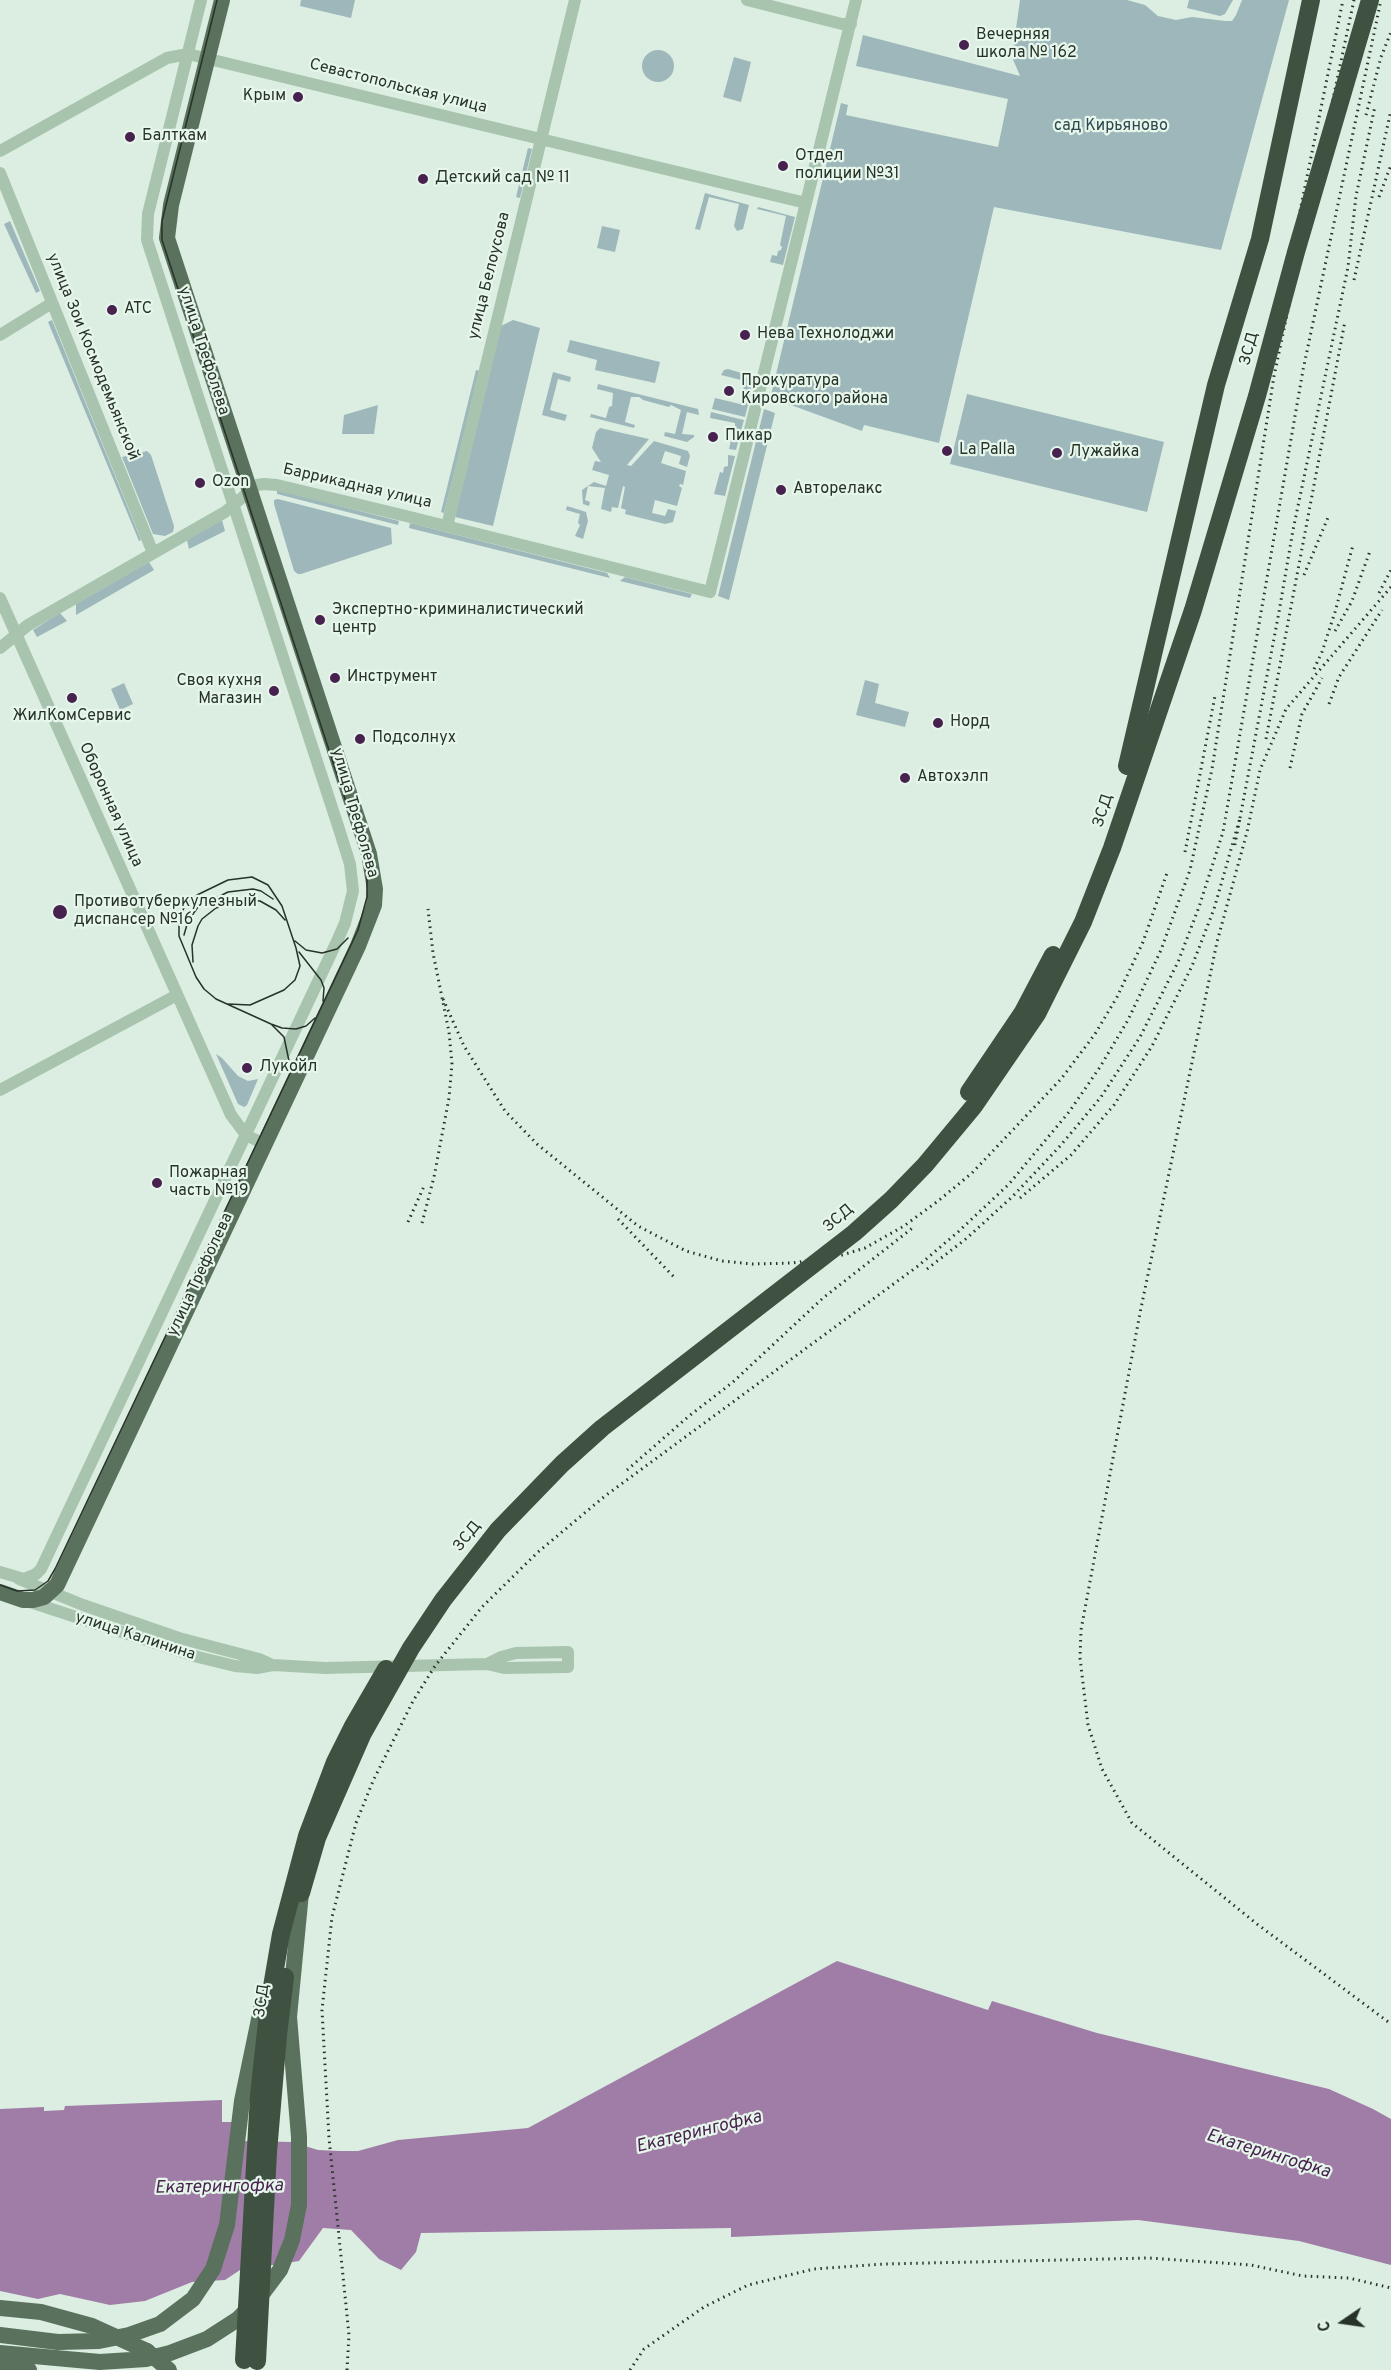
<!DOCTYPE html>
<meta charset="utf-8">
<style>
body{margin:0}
#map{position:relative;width:1391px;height:2370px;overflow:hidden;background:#dbeee1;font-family:Overpass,sans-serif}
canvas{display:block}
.north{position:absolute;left:1313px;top:2292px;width:60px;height:60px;-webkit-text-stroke:4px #e6f6eb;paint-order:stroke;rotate:257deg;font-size:16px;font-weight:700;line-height:24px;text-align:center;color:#273228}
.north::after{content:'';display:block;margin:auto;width:21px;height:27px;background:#273228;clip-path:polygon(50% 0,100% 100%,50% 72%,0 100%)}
</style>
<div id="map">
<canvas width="1391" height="2370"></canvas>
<div class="north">С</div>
</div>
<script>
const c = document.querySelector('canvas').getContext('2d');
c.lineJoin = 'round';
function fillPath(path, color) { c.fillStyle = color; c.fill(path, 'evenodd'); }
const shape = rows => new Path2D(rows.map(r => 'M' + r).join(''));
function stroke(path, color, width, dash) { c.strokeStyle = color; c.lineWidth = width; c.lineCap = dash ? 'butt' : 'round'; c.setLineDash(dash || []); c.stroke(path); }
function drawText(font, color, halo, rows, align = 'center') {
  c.font = font + ' Overpass,sans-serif'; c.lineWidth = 4.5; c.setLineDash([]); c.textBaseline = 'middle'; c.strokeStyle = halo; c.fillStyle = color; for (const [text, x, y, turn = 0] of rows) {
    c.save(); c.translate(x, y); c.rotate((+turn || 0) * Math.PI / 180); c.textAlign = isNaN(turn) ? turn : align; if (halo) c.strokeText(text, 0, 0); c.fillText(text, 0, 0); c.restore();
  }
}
const green = shape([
 [301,0,355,0,351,18,300,6],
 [1020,0,1127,0,1145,5,1158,16,1176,20,1192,17,1225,21,1232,21,1236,15,1242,0,1289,0,1221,250,994,207,939,443,864,425,862,431,780,401,771,395,841,103,848,105,846,115,998,147,1008,99,856,66,863,35,1020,76,1012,57],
 [1189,0,1233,0,1225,14,1220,16,1187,8],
 '642 66a16 16 0 1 1 32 0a16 16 0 1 1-32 0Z',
 [734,57,751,62,741,102,723,97],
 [528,148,532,149,520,198,516,197],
 [705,193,749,205,743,229,737,231,734,226,739,204,709,197,700,230,695,229],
 [758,207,795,217,783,265,770,262,772,255,777,256,778,251,781,250,782,247,780,245,786,216,757,209],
 [10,221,40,291,36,293,4,224],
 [602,226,620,230,615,252,597,248],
 [52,320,141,540,139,541,48,322],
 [513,320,540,328,493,526,455,517,501,326],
 [570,340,660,362,655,383,595,370,597,360,567,352],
 [728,369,755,377,745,417,712,409,715,398,740,404,745,381,721,375,724,370],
 [476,370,480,371,444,513,441,512],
 [553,372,571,377,570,382,558,379,550,410,567,415,565,421,542,415],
 [598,384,698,409,699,415,687,412,682,434,694,435,694,437,687,442,664,436,665,432,675,434,681,410,671,405,669,407,643,400,639,397,631,397,625,422,635,425,634,428,590,417,591,414,606,418,609,407,612,406,613,393,597,389],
 [967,394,1164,442,1147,512,950,464],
 [378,405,374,434,342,434,344,415],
 [764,409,775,413,729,600,718,596],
 [711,412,744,420,736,450,729,449,732,436,735,435,735,423,710,418],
 [600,428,649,439,627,465,631,466,654,441,688,451,690,456,687,467,679,464,681,456,665,451,661,463,686,471,683,485,680,484,679,486,682,488,677,506,655,500,652,513,665,516,668,509,676,511,673,522,665,524,625,514,626,510,621,508,625,487,623,486,618,508,612,507,611,512,601,509,605,488,588,486,585,500,590,502,589,506,583,504,582,490,594,482,606,486,609,475,592,470,595,461,601,462,592,448,596,432],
 [147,451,151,455,174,526,173,532,165,536,153,534,122,457],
 [728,455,735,456,725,496,714,494,720,472,723,473,724,467,728,466],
 [277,490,399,521,398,525,277,494],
 [278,499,391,528,392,544,301,574,298,574,294,571,274,504,274,500],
 [567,506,586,512,588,521,583,539,575,536,580,525,578,523,580,514,566,510],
 [222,520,225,531,189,549,187,540],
 [410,523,607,573,610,578,409,528],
 [149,562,154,570,76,615,76,604],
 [625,577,692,594,690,598,620,581],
 [60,613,67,621,37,637,33,630],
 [865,680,879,684,875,703,909,712,905,727,856,715],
 [124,683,133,704,120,710,111,689],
 [216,1054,222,1058,238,1076,248,1081,258,1079,247,1105,244,1107,238,1104]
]);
const water = shape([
 [837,1961,988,2010,992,2001,1097,2033,1329,2089,1373,2109,1391,2119,1391,2265,1299,2241,1138,2220,731,2237,731,2228,421,2233,416,2252,401,2270,379,2259,351,2230,323,2228,299,2261,240,2270,225,2280,192,2282,145,2301,110,2305,60,2294,38,2299,0,2291,0,2109,44,2107,44,2111,64,2110,65,2106,222,2100,222,2122,235,2122,241,2141,292,2142,318,2150,339,2151,358,2151,398,2140,528,2128]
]);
const minor = shape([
 [747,0,842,24,851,24],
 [0,151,167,58,188,54,806,203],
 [0,173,153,553],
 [0,335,52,303],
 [447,526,575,0],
 [0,598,231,1115,246,1135,264,1144],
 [0,648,28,625,225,512,257,485,264,484,277,485,406,516,710,592,856,0],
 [0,1090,177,995],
 [0,1572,24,1579,36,1574,41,1569,338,939,345,923,353,891,350,864,339,829,147,240,148,214,201,0],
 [19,1579,83,1605,179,1638,259,1659,272,1665],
 [27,1601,198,1657,235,1666,257,1668,273,1665,325,1668,487,1664],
 [568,1652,568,1667,504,1668,487,1664,501,1657,516,1653,568,1652]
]);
const major = shape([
 [0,1592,23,1600,33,1600,44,1597,57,1585,358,946,374,905,375,889,369,854,167,238,171,205,222,0],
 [0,2308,41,2312,92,2326,147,2351],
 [0,2353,100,2362,146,2359,170,2353,207,2339,238,2319,259,2298,280,2270,292,2240,299,2205,299,2137,289,2017,301,1893],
 [0,2366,29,2370]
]);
const highway = shape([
 [1127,766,1216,385,1260,239,1311,0],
 [269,2004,281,1934,307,1836,335,1762,353,1726,386,1669],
 [278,2035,285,1977]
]);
const tram = shape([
 [184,935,188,921,198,907,228,892,253,889,261,891,273,899],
 [295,941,306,950,322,953,337,949,348,938],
 [299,952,321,980,324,988,323,1001],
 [193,962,192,945,198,926,202,919,216,908,243,900,260,901,276,910,285,920],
 [228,1004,250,1005,284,990,295,980,300,966,296,948,282,906,268,885,252,877,228,880,197,895,185,905,179,920,179,936,196,977,204,989,216,999,271,1024,282,1028,296,1029,306,1026,315,1018],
 [272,1025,284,1037,289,1061],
 [0,1585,17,1591,35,1590,48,1581,55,1569,358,930,367,897,367,879,363,854,162,240,162,221,217,0]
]);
const rail = shape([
 [1366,115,1381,57,1391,32],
 [1379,197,1391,165],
 [1288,270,1343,0],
 [1354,280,1391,110],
 [1304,575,1329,515],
 [1391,587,1286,709,1260,770,1247,832,1217,942,1140,1313,1081,1630,1080,1658,1088,1725,1102,1769,1132,1823,1257,1924,1391,2024],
 [1379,593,1391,570],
 [1335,631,1352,601,1370,551],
 [1314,669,1322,652,1335,612,1353,545],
 [1329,704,1339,677,1382,610],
 [1266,739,1345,321],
 [1290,768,1302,714,1322,678],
 [1240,818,1279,612,1293,530,1348,267,1356,196,1375,106],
 [1185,852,1215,696],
 [443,999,464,1046,505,1111,537,1144,638,1226,686,1251,722,1261,752,1264,793,1263,842,1255,865,1248,904,1226,938,1201,972,1173,1061,1079,1095,1034,1117,997,1143,942,1168,870],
 [1020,1198,1071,1155,1114,1105,1152,1046,1192,966,1214,909,1240,818,1234,849],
 [618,1219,674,1277],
 [408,1222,425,1184],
 [422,1223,434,1177,449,1098,452,1064,449,1032,433,953,428,909],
 [927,1269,967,1238,1013,1196,1061,1145,1101,1097,1140,1037,1178,962,1199,907,1223,832,1303,370,1381,0],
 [627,1470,689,1416,733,1382,823,1298,915,1226],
 [347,2370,349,2335,329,2138,322,2010,332,1917,356,1823,373,1781,413,1701,435,1666,482,1607,538,1552,605,1496,918,1266,958,1232,1009,1184,1069,1112,1100,1067,1128,1020,1161,950,1190,870,1212,769,1274,376,1354,0],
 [630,2370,644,2349,704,2307,748,2285,814,2269,884,2264,1149,2258,1251,2265,1303,2276,1349,2278,1391,2288]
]);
const majorBridge = shape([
 [0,2335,58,2342,99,2341,129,2335,160,2324,193,2299,213,2269,227,2225,242,2101,262,2005],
 [147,2351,169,2370]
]);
const highwayBridge = shape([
 [969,1092,1023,1012,1053,955],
 [301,1893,317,1838,363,1733,411,1648,443,1600,498,1530,562,1464,602,1428,854,1233,891,1200,925,1165,974,1106,1037,1014,1083,922,1112,848,1193,610,1257,396,1296,252,1370,0],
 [244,2360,259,2095,269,2004],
 [257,2361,268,2152,278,2035]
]);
const markers = [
 [964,45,6,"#48224e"],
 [298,97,6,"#48224e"],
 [130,137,6,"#48224e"],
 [783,166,6,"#48224e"],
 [423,179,6,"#48224e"],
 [112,310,6,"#48224e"],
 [745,335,6,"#48224e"],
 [729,391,6,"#48224e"],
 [713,437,6,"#48224e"],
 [947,451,6,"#48224e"],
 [1057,453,6,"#48224e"],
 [200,483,6,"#48224e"],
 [781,490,6,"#48224e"],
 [320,620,6,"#48224e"],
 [335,678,6,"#48224e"],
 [274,691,6,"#48224e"],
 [72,698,6,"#48224e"],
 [938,723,6,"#48224e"],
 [360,739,6,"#48224e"],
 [905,778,6,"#48224e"],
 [60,912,8,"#48224e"],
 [247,1068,6,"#48224e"],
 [157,1183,6,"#48224e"]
];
const poiNames = [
 ["Вечерняя",976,36],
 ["школа № 162",976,54],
 ["Крым",286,97,"right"],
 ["Балткам",142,137],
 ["Отдел",795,157],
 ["полиции №31",795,175],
 ["Детский сад № 11",435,179],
 ["АТС",124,310],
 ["Нева Технолоджи",757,335],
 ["Прокуратура",741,382],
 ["Кировского района",741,400],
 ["Пикар",725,437],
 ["La Palla",959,451],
 ["Лужайка",1069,453],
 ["Ozon",212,483],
 ["Авторелакс",793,490],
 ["Экспертно-криминалистический",332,611],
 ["центр",332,629],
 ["Инструмент",347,678],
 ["Своя кухня",262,682,"right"],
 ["Магазин",262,700,"right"],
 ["ЖилКомСервис",72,717,"center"],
 ["Норд",950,723],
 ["Подсолнух",372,739],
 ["Автохэлп",917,778],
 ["Противотуберкулезный",74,903],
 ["диспансер №16",74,921],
 ["Лукойл",259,1068],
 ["Пожарная",169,1174],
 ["часть №19",169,1192]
];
const streetNames = [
 ["Севастопольская улица",398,87,14],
 ["улица Белоусова",490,276,-76],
 ["ЗСД",1250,349,-75],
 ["улица Трефолева",203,351,72],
 ["улица Зои Космодемьянской",92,357,68],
 ["Баррикадная улица",357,487,13],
 ["Оборонная улица",110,805,66],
 ["ЗСД",1104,811,-72],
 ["улица Трефолева",354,813,74],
 ["ЗСД",839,1219,-40],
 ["улица Трефолева",201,1275,-65],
 ["ЗСД",468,1537,-51],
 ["улица Калинина",135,1637,18],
 ["ЗСД",263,2001,-82]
];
const parkNames = [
 ["сад Кирьяново",1111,127]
];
const waterNames = [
 ["Екатерингофка",699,2133,-14],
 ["Екатерингофка",1268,2155,17],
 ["Екатерингофка",219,2188,-1]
];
fillPath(green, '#9db7bb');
fillPath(water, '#a07da7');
stroke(minor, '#a8c4af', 12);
stroke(major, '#5a725d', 16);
stroke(highway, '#3f5241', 18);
stroke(tram, '#273228', 1.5);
stroke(rail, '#273228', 3, [1.5, 4.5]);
stroke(majorBridge, '#5a725d', 16);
stroke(highwayBridge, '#3f5241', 18);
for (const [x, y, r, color] of markers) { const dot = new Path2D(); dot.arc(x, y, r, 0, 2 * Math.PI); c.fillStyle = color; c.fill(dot); stroke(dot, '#e6f6eb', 2); }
drawText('16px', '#273228', '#e6f6eb', poiNames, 'left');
drawText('16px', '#273228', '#e6f6eb', streetNames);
drawText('16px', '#2e484d', '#e6f6eb', parkNames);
drawText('italic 18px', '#48224e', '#e6f6eb', waterNames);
</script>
